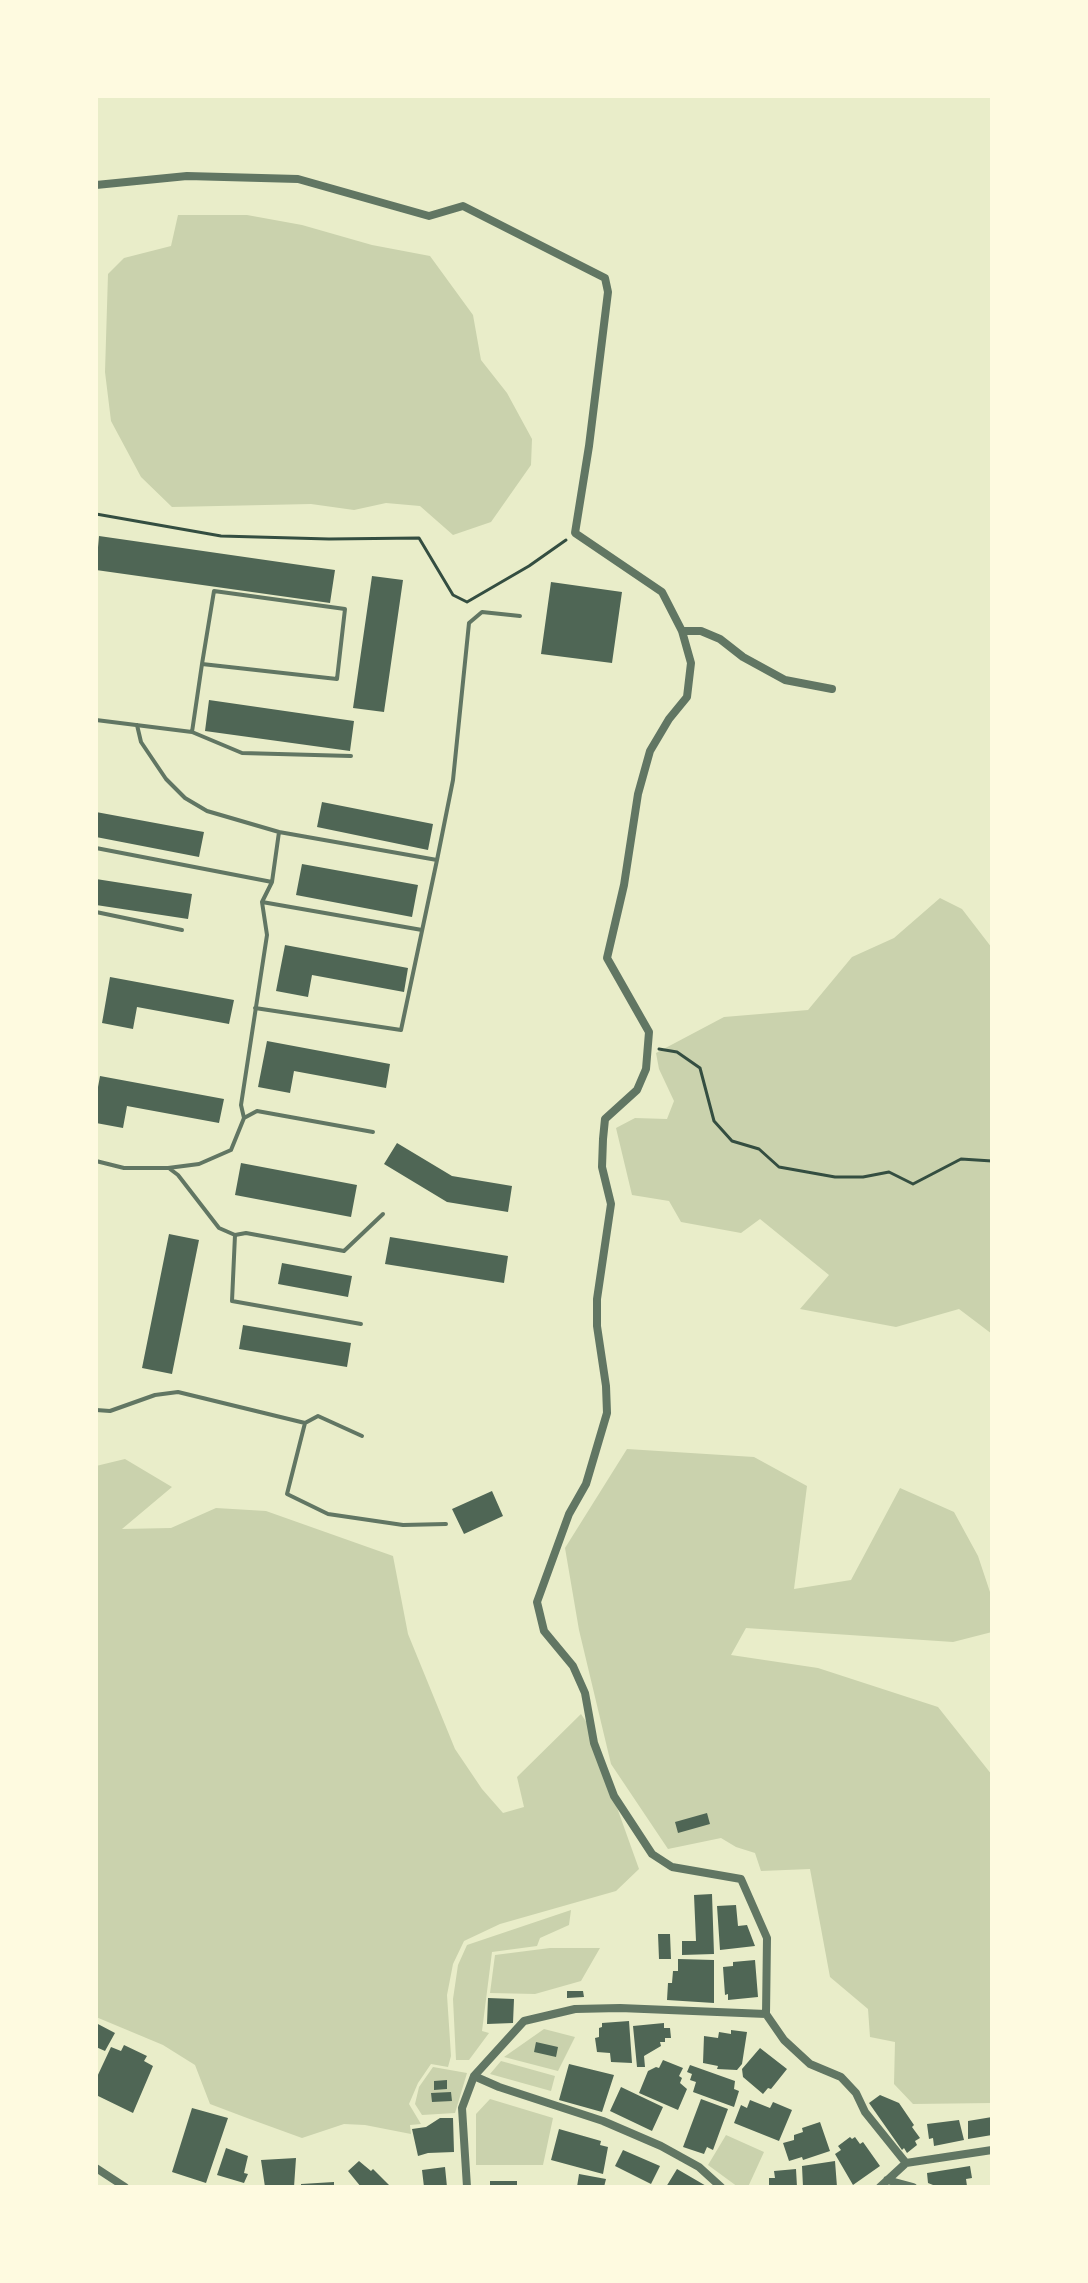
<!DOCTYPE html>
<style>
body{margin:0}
#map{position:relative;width:1088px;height:2283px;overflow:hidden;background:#e9edc9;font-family:"Roboto Condensed",sans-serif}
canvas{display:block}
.frame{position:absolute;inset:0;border:98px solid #fefae0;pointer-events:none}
</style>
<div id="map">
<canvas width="1088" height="2283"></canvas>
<div class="frame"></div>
</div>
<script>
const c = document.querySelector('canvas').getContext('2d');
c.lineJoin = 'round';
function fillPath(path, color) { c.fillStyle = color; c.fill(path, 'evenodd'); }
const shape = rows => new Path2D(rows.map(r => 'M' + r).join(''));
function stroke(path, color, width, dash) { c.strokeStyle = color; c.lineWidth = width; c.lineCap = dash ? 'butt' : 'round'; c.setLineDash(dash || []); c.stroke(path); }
const green = shape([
 [178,215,247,215,302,225,372,245,430,256,473,315,481,360,507,393,532,439,531,465,491,522,453,535,420,506,386,503,354,510,311,504,172,507,141,477,111,421,105,372,108,274,124,258,171,246],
 [940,898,962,909,992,948,992,1334,959,1309,896,1327,800,1309,829,1275,760,1219,741,1233,681,1222,669,1201,632,1195,616,1128,635,1118,667,1119,674,1101,659,1069,656,1053,724,1017,808,1010,852,957,894,938],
 [627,1449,754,1457,807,1486,794,1589,851,1580,900,1488,954,1512,978,1556,992,1598,992,1632,953,1642,746,1628,731,1655,818,1668,938,1707,992,1775,992,2103,913,2104,894,2084,895,2042,870,2037,868,2009,830,1977,810,1869,761,1871,755,1853,736,1847,721,1838,668,1849,611,1764,579,1630,565,1548],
 [125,1459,172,1487,122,1529,171,1528,216,1508,266,1511,393,1556,408,1634,455,1749,482,1789,503,1813,524,1807,517,1777,581,1714,593,1732,610,1788,639,1869,616,1891,500,1924,464,1941,453,1964,447,1995,451,2056,448,2067,431,2064,418,2083,409,2104,421,2124,410,2125,411,2134,365,2125,344,2124,302,2138,247,2118,210,2104,195,2065,163,2045,96,2017,96,1466],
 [571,1910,569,1925,540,1938,537,1946,492,1952,482,2031,489,2033,469,2060,456,2060,453,1999,458,1965,467,1945],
 [550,1948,600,1948,581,1981,535,1994,490,1993,495,1955],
 [544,2029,575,2037,558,2071,504,2057],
 [501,2061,555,2076,551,2091,490,2074],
 [433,2067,467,2073,455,2113,422,2115,415,2104,419,2087],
 [490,2099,553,2118,543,2165,476,2165,476,2114],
 [726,2135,764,2152,748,2187,738,2187,708,2165]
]);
const building = shape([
 [99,536,335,570,330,603,96,570],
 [372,576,403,580,384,712,353,708],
 [551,582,622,592,612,663,541,654],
 [209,700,354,721,350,751,205,731],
 [322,802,433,824,428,850,317,827],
 [96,812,204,832,199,857,96,837],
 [302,864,418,885,412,917,296,895],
 [96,879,192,894,188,919,96,905],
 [285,945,408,968,404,992,312,975,308,997,276,991],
 [110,977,234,1000,229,1024,137,1007,133,1029,102,1023],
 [267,1041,390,1064,386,1088,294,1071,290,1093,258,1087],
 [100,1076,224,1099,219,1123,127,1106,123,1128,96,1123,96,1098],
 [397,1143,452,1176,512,1186,508,1212,447,1202,384,1164],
 [241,1163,357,1185,351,1217,235,1195],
 [169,1234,199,1240,172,1374,142,1368],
 [390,1237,508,1256,504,1283,385,1264],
 [282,1263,352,1276,348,1297,278,1284],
 [243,1325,351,1343,347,1367,239,1349],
 [492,1491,503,1516,464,1534,452,1509],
 [707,1813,710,1824,678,1833,675,1822],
 [712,1894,714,1954,682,1955,682,1941,696,1941,694,1895],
 [736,1905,738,1926,747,1925,755,1946,720,1950,717,1906],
 [658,1934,670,1934,671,1959,659,1959],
 [678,1959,714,1960,714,2003,667,2000,668,1983,672,1983,673,1971,678,1971],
 [755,1960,758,1997,728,2000,728,1994,725,1995,723,1967,733,1966,733,1962],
 [567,1991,583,1991,584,1997,567,1998],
 [488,1998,514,1999,513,2023,487,2024],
 [629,2021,632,2063,611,2062,610,2053,597,2052,595,2038,599,2037,599,2028,602,2027,602,2023],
 [96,2023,115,2033,105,2051,96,2047],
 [664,2023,664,2028,670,2028,671,2038,665,2038,665,2042,660,2042,661,2046,644,2056,645,2067,637,2067,633,2026],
 [731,2030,747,2032,742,2064,737,2070,717,2069,718,2066,703,2063,704,2036,718,2038,719,2032,731,2034],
 [536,2042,558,2047,556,2057,534,2052],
 [124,2045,147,2056,144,2061,153,2066,133,2113,96,2095,96,2079,111,2047,121,2051],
 [760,2048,787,2069,771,2089,768,2088,763,2094,743,2077,742,2069],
 [663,2060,683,2068,679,2076,682,2078,680,2083,687,2089,678,2110,639,2093,648,2071,656,2067,659,2068],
 [569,2064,614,2075,602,2112,559,2100],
 [690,2065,735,2081,734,2089,739,2091,734,2107,693,2092,696,2082,690,2080,692,2074,687,2072],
 [447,2080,447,2089,434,2090,434,2081],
 [621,2087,663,2107,652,2131,610,2111],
 [451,2092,452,2101,432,2102,431,2093],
 [880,2095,899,2103,914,2125,912,2127,920,2138,915,2141,917,2145,907,2153,904,2148,902,2150,869,2103],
 [701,2099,728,2109,713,2150,707,2147,704,2154,683,2147],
 [750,2100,770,2108,773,2102,792,2110,779,2141,734,2123,741,2105,747,2108],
 [192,2108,228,2118,206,2183,172,2172],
 [992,2117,992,2135,968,2139,968,2121],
 [440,2118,453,2118,454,2152,428,2153,418,2156,412,2129,426,2127],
 [959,2120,964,2140,934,2146,933,2138,929,2139,927,2124],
 [820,2122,830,2151,803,2160,802,2157,789,2161,783,2143,794,2140,794,2135,803,2132,802,2128],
 [559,2129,601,2141,600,2145,608,2147,603,2174,551,2160],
 [850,2137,852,2139,855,2137,860,2144,863,2142,880,2166,853,2185,835,2154,841,2150,838,2146],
 [226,2148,248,2156,244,2173,248,2174,244,2183,217,2175],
 [623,2150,660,2166,651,2184,615,2166],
 [296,2158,294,2187,265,2187,261,2160],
 [359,2161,371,2171,373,2169,391,2187,361,2187,348,2171],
 [835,2161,837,2187,803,2187,802,2166],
 [970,2166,972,2178,966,2179,967,2186,938,2187,928,2183,927,2173],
 [445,2167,447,2187,424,2187,422,2170],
 [677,2169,708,2187,666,2187],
 [796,2169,797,2187,769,2187,769,2178,775,2178,774,2171],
 [579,2174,606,2179,604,2187,577,2187],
 [490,2181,517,2181,517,2187,490,2187],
 [334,2182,334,2187,301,2187,301,2184]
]);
const path = shape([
 [96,514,221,536,329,539,419,538,453,595,467,602,529,566,566,540],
 [659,1049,677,1052,700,1068,714,1121,732,1141,759,1149,779,1167,835,1177,863,1177,889,1172,913,1184,961,1159,992,1161]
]);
const service = shape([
 [96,720,192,732,242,753,351,756],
 [137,725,141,742,166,779,185,798,207,811,279,832],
 [192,732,202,664,214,591,345,609,337,679,202,664],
 [96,848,272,882],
 [262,902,422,930],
 [96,912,182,930],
 [255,1008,401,1030,437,860],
 [244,1118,241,1105,267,935,262,902,272,882,279,832,437,860,453,780,469,623,482,612,520,616],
 [96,1161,124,1168,168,1168,199,1164,231,1150,244,1118,257,1111,373,1132],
 [170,1169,178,1175,219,1228,235,1235,232,1301,361,1324],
 [235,1235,246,1233,344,1251,383,1214],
 [96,1410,110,1411,155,1395,178,1392,305,1423,287,1494,328,1514,403,1525,446,1524],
 [305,1423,318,1416,362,1436]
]);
const minor = shape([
 [96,185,187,176,298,179,429,216,463,206,605,278,608,292,589,446,575,533,662,592,682,631,691,663,687,697,669,719,650,751,638,794,624,885,607,958,649,1032,646,1069,637,1090,605,1119,603,1139,602,1167,611,1204,597,1299,597,1326,606,1386,607,1413,586,1484,569,1514,537,1602,544,1631,573,1666,585,1693,594,1743,614,1796,652,1854,672,1867,741,1879,767,1938,766,2014,784,2040,810,2064,841,2077,856,2093,865,2112,906,2163],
 [682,631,701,631,720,639,743,657,785,680,832,689],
 [474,2076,499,2087,603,2121,661,2146,699,2167,721,2187],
 [96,2168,125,2187],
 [887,2180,913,2187],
 [467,2187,462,2108,474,2076,524,2021,575,2009,620,2008,766,2014],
 [880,2187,906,2163,992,2150]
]);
fillPath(green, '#cad2ad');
fillPath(building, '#4f6655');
stroke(path, '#344e41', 3);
stroke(service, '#617663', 4);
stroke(minor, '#617663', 8);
</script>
